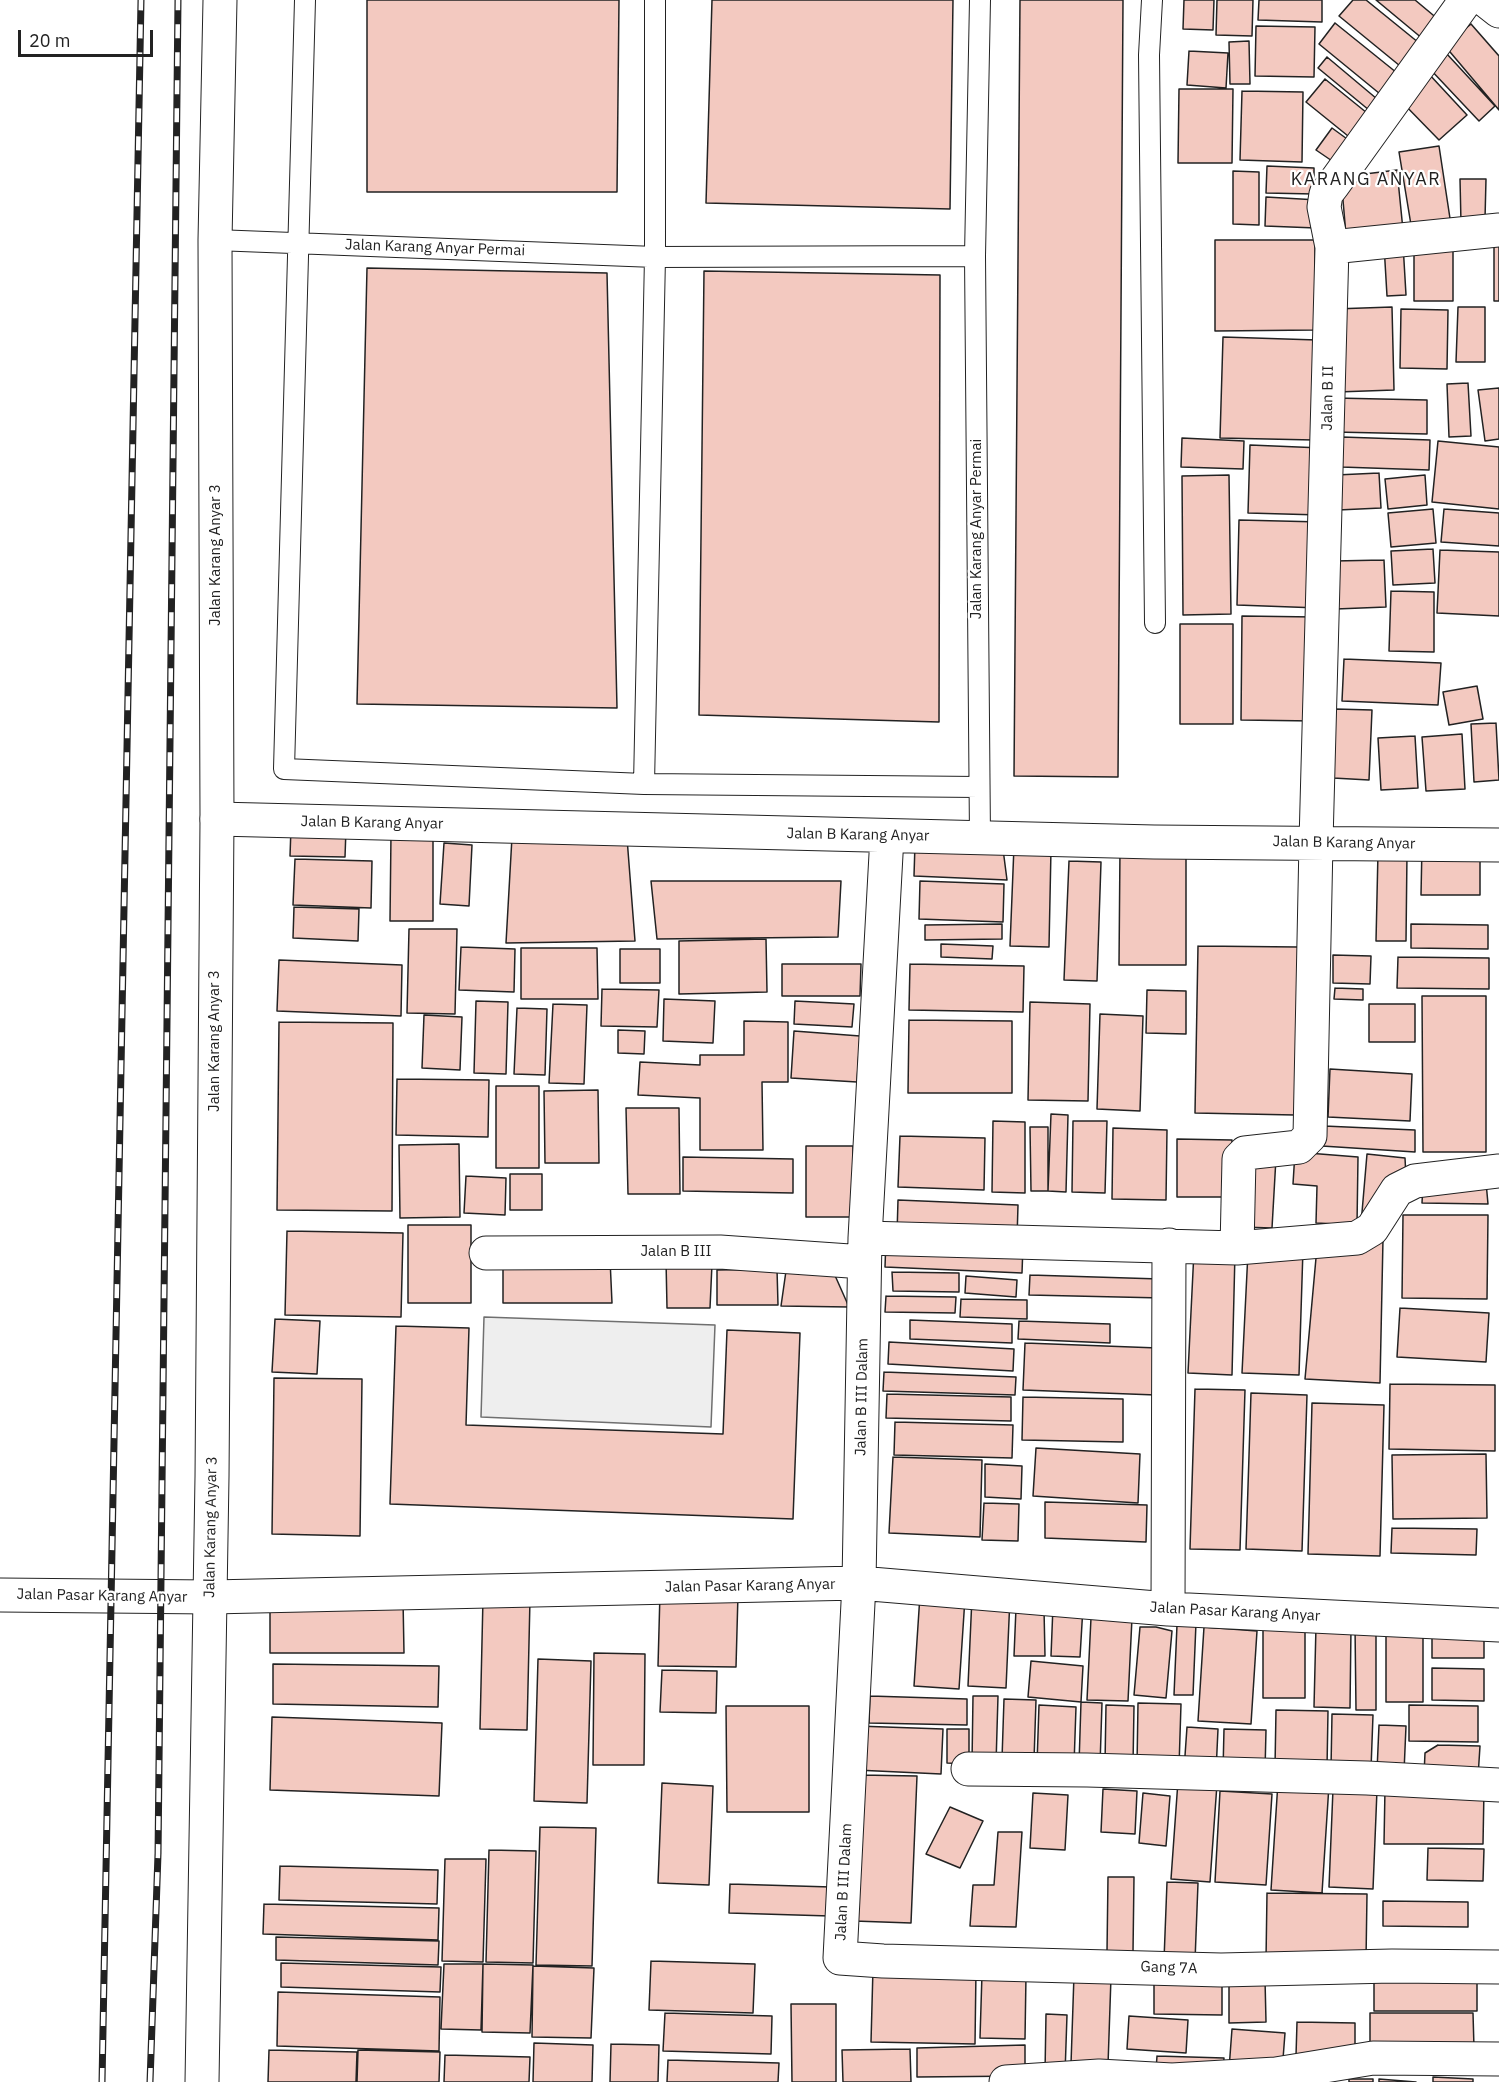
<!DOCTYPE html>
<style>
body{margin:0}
#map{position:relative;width:1499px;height:2082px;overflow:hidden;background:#fff;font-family:"IBM Plex Sans",sans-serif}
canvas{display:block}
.scale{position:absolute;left:18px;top:30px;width:135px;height:27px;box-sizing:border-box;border:3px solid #222;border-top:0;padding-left:8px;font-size:18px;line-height:21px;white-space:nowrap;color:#222;-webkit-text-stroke:4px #fff;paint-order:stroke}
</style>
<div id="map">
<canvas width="1499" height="2082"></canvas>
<div class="scale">20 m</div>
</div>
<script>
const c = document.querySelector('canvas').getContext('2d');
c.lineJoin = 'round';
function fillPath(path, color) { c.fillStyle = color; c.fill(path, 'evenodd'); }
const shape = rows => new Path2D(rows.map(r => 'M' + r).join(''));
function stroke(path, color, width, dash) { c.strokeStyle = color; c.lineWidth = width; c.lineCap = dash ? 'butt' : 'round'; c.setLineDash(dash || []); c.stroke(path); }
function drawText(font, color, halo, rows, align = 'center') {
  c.font = font + ' "IBM Plex Sans",sans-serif'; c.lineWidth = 4.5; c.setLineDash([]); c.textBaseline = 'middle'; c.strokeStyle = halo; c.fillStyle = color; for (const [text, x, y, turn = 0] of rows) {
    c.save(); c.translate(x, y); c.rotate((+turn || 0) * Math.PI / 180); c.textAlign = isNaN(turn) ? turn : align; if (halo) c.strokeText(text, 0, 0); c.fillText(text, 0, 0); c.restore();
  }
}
const green = shape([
 [484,1317,715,1325,711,1427,481,1417,484,1317]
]);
const building = shape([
 [367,0,619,0,617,192,367,192,367,0],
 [712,0,953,0,950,209,706,203,712,0],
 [1020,0,1123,0,1118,777,1014,776,1020,0],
 [1184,0,1214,0,1213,30,1183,29,1184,0],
 [1217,0,1253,0,1252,36,1216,35,1217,0],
 [1259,0,1322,0,1322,22,1258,20,1259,0],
 [1353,0,1366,0,1424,47,1405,70,1339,16,1353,0],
 [1376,0,1415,0,1445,25,1429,44,1376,0],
 [1335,23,1402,77,1385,98,1319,44,1335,23],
 [1471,24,1499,56,1499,110,1445,46,1471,24],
 [1256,26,1315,27,1314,77,1255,76,1256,26],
 [1249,41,1250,84,1230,84,1229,42,1249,41],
 [1189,51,1228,53,1226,88,1187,85,1189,51],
 [1446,53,1495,106,1479,121,1429,68,1446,53],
 [1327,57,1383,104,1375,115,1318,68,1327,57],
 [1428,73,1467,115,1439,140,1399,99,1428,73],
 [1325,79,1372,117,1353,140,1306,102,1325,79],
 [1179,89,1233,89,1232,163,1178,163,1179,89],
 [1242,91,1303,92,1302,162,1240,160,1242,91],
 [1332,128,1354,144,1338,165,1316,150,1332,128],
 [1439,146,1451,225,1412,231,1399,152,1439,146],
 [1267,166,1314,168,1314,194,1266,193,1267,166],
 [1397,170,1403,230,1346,235,1341,177,1397,170],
 [1233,171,1259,172,1259,225,1233,224,1233,171],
 [1460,179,1486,179,1485,219,1461,223,1460,179],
 [1266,197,1318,200,1316,228,1265,226,1266,197],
 [1499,236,1499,301,1494,301,1494,237,1499,236],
 [1215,240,1315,240,1315,330,1215,331,1215,240],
 [1414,242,1453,242,1453,301,1414,301,1414,242],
 [1403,244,1406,295,1387,296,1384,245,1403,244],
 [367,268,607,273,617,708,357,704,367,268],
 [704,271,940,275,939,722,699,715,704,271],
 [1392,307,1394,390,1337,392,1334,309,1392,307],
 [1458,307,1485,307,1485,362,1456,362,1458,307],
 [1401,309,1448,310,1447,369,1400,368,1401,309],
 [1223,337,1317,340,1314,440,1220,438,1223,337],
 [1468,383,1471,436,1449,437,1447,384,1468,383],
 [1499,388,1499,439,1485,441,1478,390,1499,388],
 [1335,398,1427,400,1427,434,1334,432,1335,398],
 [1342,437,1430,440,1429,470,1341,467,1342,437],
 [1182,438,1244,441,1243,469,1181,467,1182,438],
 [1438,441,1499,447,1499,509,1432,502,1438,441],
 [1250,445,1322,448,1320,515,1248,513,1250,445],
 [1379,473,1381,508,1338,510,1336,475,1379,473],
 [1229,475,1231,614,1183,615,1182,476,1229,475],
 [1425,475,1427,505,1388,509,1385,479,1425,475],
 [1433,509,1436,543,1391,547,1388,513,1433,509],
 [1444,509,1499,513,1499,546,1441,542,1444,509],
 [1239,520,1321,522,1319,608,1237,605,1239,520],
 [1433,549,1435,583,1393,585,1391,551,1433,549],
 [1440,550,1499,552,1499,616,1437,613,1440,550],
 [1384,560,1386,607,1336,609,1334,561,1384,560],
 [1391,591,1434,592,1434,652,1389,651,1391,591],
 [1242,616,1315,617,1314,721,1241,720,1242,616],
 [1180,624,1233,624,1233,724,1180,724,1180,624],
 [1344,659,1441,663,1438,705,1342,701,1344,659],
 [1477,686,1483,719,1449,725,1443,692,1477,686],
 [1335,709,1372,710,1369,780,1333,778,1335,709],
 [1496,723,1499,780,1474,782,1471,724,1496,723],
 [1462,734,1465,789,1426,791,1422,737,1462,734],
 [1415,736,1418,788,1381,790,1378,738,1415,736],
 [291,828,346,829,345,857,290,856,291,828],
 [391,834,433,834,433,921,390,921,391,834],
 [512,837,627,838,635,941,506,943,512,837],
 [444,843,472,845,469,906,440,904,444,843],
 [915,844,1003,849,1007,880,914,876,915,844],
 [1014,846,1051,849,1049,947,1010,946,1014,846],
 [1422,846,1480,846,1480,895,1421,895,1422,846],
 [1120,848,1186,848,1186,965,1119,965,1120,848],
 [1378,852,1407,853,1406,941,1376,941,1378,852],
 [295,859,372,861,371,908,293,905,295,859],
 [1069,861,1101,862,1097,981,1064,980,1069,861],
 [651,881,841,881,838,937,657,939,651,881],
 [920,881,1004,884,1003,922,919,919,920,881],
 [294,907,359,909,358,941,293,938,294,907],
 [1002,924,1002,939,925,940,925,925,1002,924],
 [1411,924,1488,925,1488,949,1411,948,1411,924],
 [409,929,457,929,455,1014,407,1013,409,929],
 [766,939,767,992,679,994,679,941,766,939],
 [941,944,993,946,992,959,941,957,941,944],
 [1198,946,1298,947,1295,1115,1195,1113,1198,946],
 [461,947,515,949,514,992,459,990,461,947],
 [521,948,597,948,598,999,521,999,521,948],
 [620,949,660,949,660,983,620,983,620,949],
 [1333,955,1371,956,1370,984,1333,983,1333,955],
 [1398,957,1489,958,1489,989,1397,988,1398,957],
 [279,960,402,965,401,1016,277,1011,279,960],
 [782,964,861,964,860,996,782,996,782,964],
 [910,964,1024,966,1023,1012,909,1010,910,964],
 [1335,988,1363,989,1363,1000,1334,999,1335,988],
 [602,989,659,990,657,1027,601,1026,602,989],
 [1147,990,1186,991,1186,1034,1146,1033,1147,990],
 [1422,996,1486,996,1486,1152,1423,1152,1422,996],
 [664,999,715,1001,713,1043,663,1041,664,999],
 [476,1001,508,1002,506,1074,474,1073,476,1001],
 [795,1001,854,1004,852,1027,794,1024,795,1001],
 [1030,1002,1090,1004,1088,1101,1028,1100,1030,1002],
 [553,1004,587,1005,584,1084,549,1083,553,1004],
 [1369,1004,1415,1004,1415,1042,1369,1042,1369,1004],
 [517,1008,547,1009,545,1075,514,1074,517,1008],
 [1100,1014,1143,1016,1140,1111,1097,1109,1100,1014],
 [424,1015,462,1017,460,1070,422,1068,424,1015],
 [909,1020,1012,1021,1012,1093,908,1093,909,1020],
 [744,1021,788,1022,788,1082,762,1082,763,1150,700,1150,700,1098,638,1095,640,1062,700,1065,700,1055,744,1055,744,1021],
 [279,1022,393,1023,392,1211,277,1210,279,1022],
 [618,1030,645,1031,644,1054,618,1053,618,1030],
 [794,1031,860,1036,857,1082,791,1078,794,1031],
 [1330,1069,1412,1074,1410,1121,1328,1117,1330,1069],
 [397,1079,489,1080,488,1137,396,1135,397,1079],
 [496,1086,539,1086,539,1168,496,1168,496,1086],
 [598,1090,599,1163,545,1163,544,1091,598,1090],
 [626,1108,679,1108,680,1194,628,1194,626,1108],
 [1051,1114,1068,1115,1066,1192,1048,1191,1051,1114],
 [993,1121,1025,1122,1025,1193,992,1192,993,1121],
 [1073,1121,1107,1121,1105,1193,1072,1192,1073,1121],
 [1324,1126,1415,1130,1415,1152,1322,1146,1324,1126],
 [1030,1127,1048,1127,1048,1191,1031,1191,1030,1127],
 [1113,1128,1167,1130,1166,1200,1112,1199,1113,1128],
 [900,1136,985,1138,984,1190,898,1187,900,1136],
 [1177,1139,1232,1140,1231,1197,1177,1197,1177,1139],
 [459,1144,460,1217,400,1218,399,1145,459,1144],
 [806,1146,853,1146,853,1217,806,1217,806,1146],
 [1295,1152,1358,1157,1357,1225,1316,1223,1317,1186,1293,1184,1295,1152],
 [1367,1154,1405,1158,1406,1177,1361,1224,1367,1154],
 [683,1157,793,1159,793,1193,683,1191,683,1157],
 [1246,1157,1276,1158,1272,1228,1241,1227,1246,1157],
 [510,1174,542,1174,542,1210,510,1210,510,1174],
 [466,1176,506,1178,505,1215,464,1213,466,1176],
 [1486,1182,1488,1204,1422,1203,1423,1184,1486,1182],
 [898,1200,1018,1205,1017,1239,897,1234,898,1200],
 [1403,1215,1488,1215,1487,1299,1402,1298,1403,1215],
 [408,1225,471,1225,471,1303,408,1303,408,1225],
 [287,1231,403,1233,401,1317,285,1315,287,1231],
 [886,1239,1023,1245,1022,1273,885,1267,886,1239],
 [1383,1239,1380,1383,1305,1379,1317,1247,1383,1239],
 [1303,1249,1299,1375,1242,1373,1248,1252,1303,1249],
 [1194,1251,1235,1253,1232,1375,1188,1373,1194,1251],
 [610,1259,612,1303,503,1303,503,1261,610,1259],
 [666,1260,712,1264,710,1308,667,1308,666,1260],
 [777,1269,778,1305,717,1305,717,1270,777,1269],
 [786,1271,833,1271,849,1307,781,1306,786,1271],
 [892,1272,959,1273,959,1292,893,1291,892,1272],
 [1030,1275,1160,1279,1163,1298,1029,1295,1030,1275],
 [966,1276,1017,1280,1016,1297,965,1293,966,1276],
 [886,1296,956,1297,955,1313,885,1312,886,1296],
 [961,1299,1027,1300,1027,1319,960,1317,961,1299],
 [1400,1308,1489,1313,1486,1362,1397,1357,1400,1308],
 [275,1319,320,1321,317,1374,272,1372,275,1319],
 [910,1320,1012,1324,1012,1343,910,1339,910,1320],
 [1019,1321,1110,1324,1110,1343,1018,1339,1019,1321],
 [396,1326,469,1328,466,1425,723,1434,727,1330,800,1333,793,1519,390,1504,396,1326],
 [889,1342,1014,1349,1013,1371,888,1364,889,1342],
 [1025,1343,1158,1348,1156,1395,1023,1390,1025,1343],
 [884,1372,1016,1377,1015,1395,883,1391,884,1372],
 [274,1378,362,1379,360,1536,272,1534,274,1378],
 [1390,1384,1495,1385,1495,1451,1389,1449,1390,1384],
 [1195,1389,1245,1390,1240,1550,1190,1549,1195,1389],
 [1251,1393,1307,1395,1302,1551,1246,1549,1251,1393],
 [887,1394,1011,1397,1011,1421,886,1418,887,1394],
 [1023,1397,1123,1399,1123,1442,1022,1440,1023,1397],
 [1312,1403,1384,1405,1380,1556,1308,1554,1312,1403],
 [895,1422,1013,1425,1012,1458,894,1455,895,1422],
 [1036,1448,1140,1454,1138,1503,1033,1496,1036,1448],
 [1486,1454,1487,1518,1393,1519,1392,1455,1486,1454],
 [893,1457,982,1460,980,1537,889,1533,893,1457],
 [985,1464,1022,1466,1021,1499,985,1497,985,1464],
 [1045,1502,1147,1505,1146,1542,1045,1538,1045,1502],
 [984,1503,1019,1504,1018,1541,982,1540,984,1503],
 [1392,1528,1477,1529,1476,1555,1391,1553,1392,1528],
 [660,1593,738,1594,736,1667,658,1666,660,1593],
 [920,1595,965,1598,959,1689,914,1686,920,1595],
 [972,1597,1010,1598,1006,1688,968,1686,972,1597],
 [270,1598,403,1599,404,1653,270,1653,270,1598],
 [483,1598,530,1599,527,1730,480,1729,483,1598],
 [1053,1606,1083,1607,1080,1657,1051,1656,1053,1606],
 [1016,1608,1044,1609,1045,1656,1014,1656,1016,1608],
 [1091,1618,1132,1618,1128,1701,1087,1700,1091,1618],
 [1196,1623,1193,1695,1174,1695,1177,1625,1196,1623],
 [1316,1626,1351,1627,1350,1708,1314,1707,1316,1626],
 [1355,1626,1376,1626,1376,1710,1356,1710,1355,1626],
 [1140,1627,1156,1627,1172,1631,1166,1698,1134,1695,1140,1627],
 [1204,1627,1257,1631,1251,1724,1198,1721,1204,1627],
 [1263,1627,1305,1627,1305,1698,1263,1698,1263,1627],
 [1386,1629,1423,1630,1423,1702,1386,1702,1386,1629],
 [1432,1631,1484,1631,1484,1658,1432,1658,1432,1631],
 [594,1653,645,1654,644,1765,593,1765,594,1653],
 [538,1659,591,1661,587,1803,534,1801,538,1659],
 [1031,1661,1083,1666,1081,1702,1028,1697,1031,1661],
 [273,1664,439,1666,438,1707,273,1704,273,1664],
 [1432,1668,1484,1669,1484,1701,1432,1700,1432,1668],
 [662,1670,717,1671,716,1713,660,1712,662,1670],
 [870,1696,967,1699,967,1725,869,1723,870,1696],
 [973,1696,998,1696,996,1764,972,1763,973,1696],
 [1004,1699,1036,1700,1034,1760,1002,1759,1004,1699],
 [1081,1702,1102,1703,1100,1765,1079,1764,1081,1702],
 [1138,1703,1181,1704,1179,1767,1137,1766,1138,1703],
 [1039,1705,1076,1707,1074,1765,1037,1764,1039,1705],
 [1106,1705,1134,1706,1133,1765,1105,1764,1106,1705],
 [1409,1705,1478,1706,1478,1742,1409,1741,1409,1705],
 [726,1706,809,1706,809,1812,727,1812,726,1706],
 [1276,1710,1328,1711,1327,1768,1275,1767,1276,1710],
 [1332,1714,1373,1715,1371,1769,1331,1768,1332,1714],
 [272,1717,442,1723,439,1796,270,1790,272,1717],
 [1379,1725,1406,1726,1404,1772,1377,1771,1379,1725],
 [857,1726,943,1729,941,1774,856,1770,857,1726],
 [1187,1727,1218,1729,1216,1772,1184,1770,1187,1727],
 [947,1729,969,1729,969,1764,947,1763,947,1729],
 [1224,1729,1266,1730,1265,1771,1223,1771,1224,1729],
 [1438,1745,1480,1746,1478,1777,1424,1775,1425,1753,1438,1745],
 [860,1775,917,1776,911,1923,854,1921,860,1775],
 [1178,1781,1217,1784,1210,1882,1171,1879,1178,1781],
 [1278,1782,1329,1785,1322,1893,1271,1890,1278,1782],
 [662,1783,713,1786,709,1885,658,1883,662,1783],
 [1385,1788,1484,1790,1483,1844,1384,1844,1385,1788],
 [1103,1789,1137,1791,1135,1834,1101,1832,1103,1789],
 [1333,1789,1377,1790,1373,1889,1329,1887,1333,1789],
 [1220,1791,1272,1794,1266,1885,1215,1882,1220,1791],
 [1033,1793,1068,1795,1065,1850,1030,1848,1033,1793],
 [1143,1793,1170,1796,1166,1846,1139,1843,1143,1793],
 [950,1807,983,1821,960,1868,926,1854,950,1807],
 [540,1827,596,1828,592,1966,536,1965,540,1827],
 [998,1832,1022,1832,1016,1927,970,1926,973,1885,994,1885,998,1832],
 [1428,1848,1484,1849,1483,1881,1427,1880,1428,1848],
 [489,1850,536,1851,533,1963,486,1962,489,1850],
 [445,1859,486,1859,483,1962,442,1961,445,1859],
 [280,1866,438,1870,437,1904,279,1900,280,1866],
 [1108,1877,1134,1877,1133,1952,1107,1952,1108,1877],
 [1167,1882,1198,1883,1195,1961,1164,1960,1167,1882],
 [730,1884,831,1887,830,1916,729,1913,730,1884],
 [1267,1893,1367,1894,1366,1960,1266,1960,1267,1893],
 [1383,1901,1468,1902,1468,1927,1383,1926,1383,1901],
 [264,1904,439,1908,438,1940,263,1934,264,1904],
 [276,1937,439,1941,438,1965,276,1960,276,1937],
 [651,1961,755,1964,753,2013,649,2010,651,1961],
 [281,1963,441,1967,440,1992,281,1987,281,1963],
 [444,1964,483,1964,481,2030,441,2029,444,1964],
 [483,1964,533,1965,530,2033,482,2032,483,1964],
 [533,1966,594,1968,591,2038,532,2037,533,1966],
 [873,1968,976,1970,975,2044,871,2042,873,1968],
 [982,1974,1026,1975,1025,2039,980,2038,982,1974],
 [1074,1975,1111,1977,1108,2065,1071,2064,1074,1975],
 [1154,1975,1222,1976,1222,2015,1154,2014,1154,1975],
 [1374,1975,1477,1975,1477,2011,1374,2011,1374,1975],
 [1229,1979,1265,1979,1266,2022,1229,2023,1229,1979],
 [278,1992,440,1997,439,2051,277,2046,278,1992],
 [791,2004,836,2004,836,2082,792,2082,791,2004],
 [665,2013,772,2016,771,2054,663,2051,665,2013],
 [1370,2013,1473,2013,1474,2048,1370,2048,1370,2013],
 [1046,2014,1067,2015,1065,2074,1045,2073,1046,2014],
 [1129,2016,1188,2020,1186,2053,1127,2049,1129,2016],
 [1297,2022,1355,2023,1355,2058,1296,2056,1297,2022],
 [1232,2029,1285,2033,1282,2072,1229,2069,1232,2029],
 [534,2043,593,2045,592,2082,533,2082,534,2043],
 [611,2044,659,2045,658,2082,610,2082,611,2044],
 [1025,2045,1025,2076,917,2077,917,2048,1025,2045],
 [910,2049,911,2082,843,2082,842,2050,910,2049],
 [269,2050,357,2052,356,2082,268,2082,269,2050],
 [358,2050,440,2052,439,2082,357,2082,358,2050],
 [445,2055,530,2057,529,2082,444,2082,445,2055],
 [1157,2056,1224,2058,1223,2072,1156,2070,1157,2056],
 [668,2060,779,2063,778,2082,667,2082,668,2060],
 [1433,2077,1473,2079,1473,2082,1433,2082,1433,2077],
 [1349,2079,1373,2079,1373,2082,1349,2082,1349,2079],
 [1379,2079,1416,2082,1379,2082,1379,2079]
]);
const service = shape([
 [305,0,284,769,644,784,979,787],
 [980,0,975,256,980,838],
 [1152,0,1149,55,1155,623],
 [215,240,655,257,975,256],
 [644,784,655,257,655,0]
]);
const minor = shape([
 [1485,0,1499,11],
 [1332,247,1499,230],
 [217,819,1154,842,1499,845],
 [887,836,865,1238,859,1583,840,1958,883,1961,1221,1970,1392,1966,1499,1967],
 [865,1238,1237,1248,1357,1238,1372,1229,1397,1190,1415,1181,1499,1171],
 [1237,1248,1239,1159,1245,1153,1299,1147,1310,1136,1316,842,1332,247,1324,207,1326,194,1333,185,1466,0],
 [486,1253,720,1252,864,1262],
 [0,1595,211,1597,859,1583,1168,1609,1499,1625],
 [1168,1609,1169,1245],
 [968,1769,1087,1770,1367,1778,1499,1785],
 [1006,2082,1099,2076,1172,2080,1276,2074,1373,2058,1499,2059]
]);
const tertiary = shape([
 [202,2082,212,1477,217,819,215,240,220,0]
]);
const rail = shape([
 [102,2082,141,0],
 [150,2082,158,1854,178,0]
]);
const streetNames = [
 ["Jalan Karang Anyar Permai",435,248,2],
 ["Jalan B II",1328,398,-89],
 ["Jalan Karang Anyar Permai",977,529,-90],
 ["Jalan Karang Anyar 3",216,555,-90],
 ["Jalan B Karang Anyar",372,823,1],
 ["Jalan B Karang Anyar",858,835,1],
 ["Jalan B Karang Anyar",1344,843,1],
 ["Jalan Karang Anyar 3",215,1041,-90],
 ["Jalan B III",676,1252],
 ["Jalan B III Dalam",862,1397,-89],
 ["Jalan Karang Anyar 3",211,1527,-89],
 ["Jalan Pasar Karang Anyar",750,1586,-1],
 ["Jalan Pasar Karang Anyar",102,1596,1],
 ["Jalan Pasar Karang Anyar",1235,1612,3],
 ["Jalan B III Dalam",844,1882,-87],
 ["Gang 7A",1169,1968,2]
];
const quarterNames = [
 ["KARANG ANYAR",1366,180]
];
fillPath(green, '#eee');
stroke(green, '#6f6f6f', 1.5);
fillPath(building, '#f3c9c0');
stroke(building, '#222', 1.5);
stroke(service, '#222', 22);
stroke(minor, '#222', 35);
stroke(tertiary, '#222', 35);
stroke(service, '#fff', 20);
stroke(minor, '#fff', 33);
stroke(tertiary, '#fff', 33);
stroke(rail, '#222', 7);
stroke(rail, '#fff', 4.5, [14]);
drawText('15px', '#222', '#fff', streetNames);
c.letterSpacing = '1.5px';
drawText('18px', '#222', '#fff', quarterNames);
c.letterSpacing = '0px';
</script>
